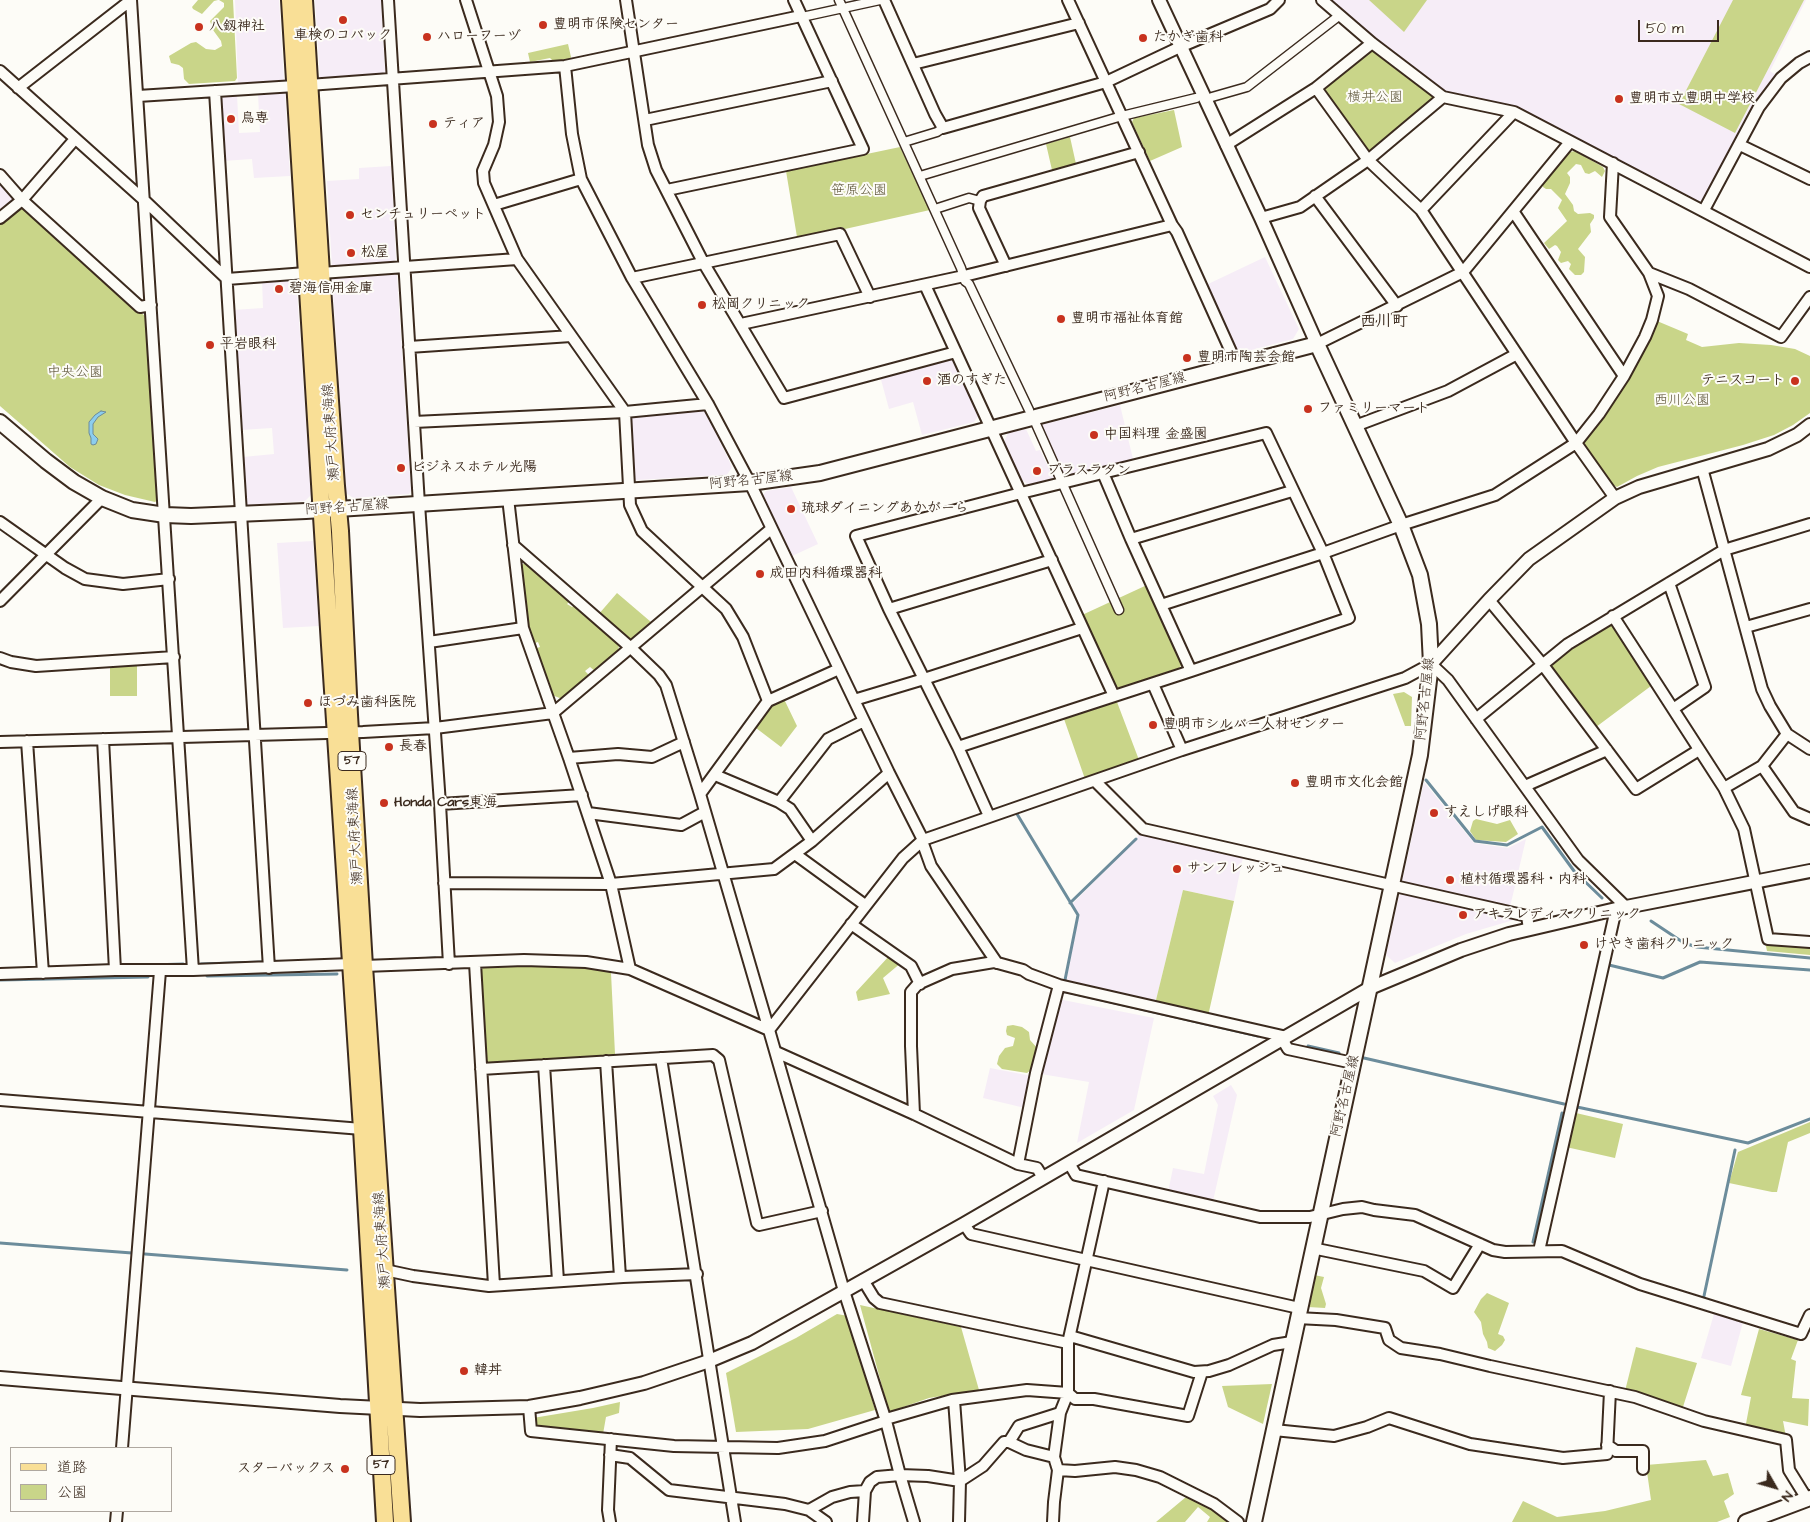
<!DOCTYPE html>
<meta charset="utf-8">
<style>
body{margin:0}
#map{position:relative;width:1810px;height:1522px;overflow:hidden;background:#fdfcf7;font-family:"Architects Daughter","Klee One",sans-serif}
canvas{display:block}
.legend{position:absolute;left:10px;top:1447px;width:162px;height:65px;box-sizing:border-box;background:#fdfcf7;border:1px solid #afa8a0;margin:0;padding:6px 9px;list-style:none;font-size:15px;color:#3b2a1e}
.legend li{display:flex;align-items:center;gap:10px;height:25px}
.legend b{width:25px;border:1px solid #afa8a0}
.north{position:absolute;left:1750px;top:1462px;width:50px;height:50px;-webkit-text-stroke:4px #fdfcf7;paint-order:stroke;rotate:128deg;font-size:14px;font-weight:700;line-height:20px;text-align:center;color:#3b2a1e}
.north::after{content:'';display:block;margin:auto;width:18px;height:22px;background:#3b2a1e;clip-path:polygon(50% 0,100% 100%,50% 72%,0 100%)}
.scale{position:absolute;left:1638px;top:20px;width:81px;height:22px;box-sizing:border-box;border:2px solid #3b2a1e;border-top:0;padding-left:6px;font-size:15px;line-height:18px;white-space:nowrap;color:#3b2a1e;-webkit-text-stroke:4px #fdfcf7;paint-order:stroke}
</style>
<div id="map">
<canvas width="1810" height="1522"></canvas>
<ul class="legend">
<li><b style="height:6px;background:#f9df96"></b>道路</li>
<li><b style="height:14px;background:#c9d589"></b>公園</li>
</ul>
<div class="north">N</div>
<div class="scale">50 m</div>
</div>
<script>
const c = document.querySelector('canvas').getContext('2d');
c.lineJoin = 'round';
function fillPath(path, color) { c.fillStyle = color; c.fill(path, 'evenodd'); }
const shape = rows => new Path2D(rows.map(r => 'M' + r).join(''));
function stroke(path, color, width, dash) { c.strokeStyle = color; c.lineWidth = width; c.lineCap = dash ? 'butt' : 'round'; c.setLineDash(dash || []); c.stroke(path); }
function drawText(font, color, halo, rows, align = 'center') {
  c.font = font + ' "Architects Daughter","Klee One",sans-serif'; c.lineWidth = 4; c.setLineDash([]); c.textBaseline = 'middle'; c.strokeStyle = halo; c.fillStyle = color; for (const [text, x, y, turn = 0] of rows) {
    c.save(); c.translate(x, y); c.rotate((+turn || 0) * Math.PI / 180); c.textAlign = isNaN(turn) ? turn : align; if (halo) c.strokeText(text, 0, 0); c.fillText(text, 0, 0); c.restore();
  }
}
const built = shape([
 [235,0,279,0,284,81,238,84],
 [315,0,381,0,385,72,383,75,320,79],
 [1331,0,1806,0,1770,71,1777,76,1705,200,1697,201,1518,107,1447,93,1376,39],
 [285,92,290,176,254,178,252,159,223,161,220,101,224,96,237,95,239,133,260,132,258,94],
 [391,166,396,259,393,262,332,266,327,181,359,179,359,168],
 [0,181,13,195,12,201,0,211],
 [1265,257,1299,329,1293,339,1240,353,1238,352,1206,285],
 [394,273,397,275,411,491,409,494,353,498,346,493,332,276],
 [296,277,311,495,305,501,248,505,246,503,243,457,274,454,272,428,241,430,233,310,263,308,262,279],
 [948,358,953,361,979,415,974,422,922,435,913,402,889,409,880,376],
 [1120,405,1133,459,1066,476,1062,474,1041,427,1041,425],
 [703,410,706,412,732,467,727,475,636,480,632,477,629,419,633,414],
 [1026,429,1036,451,1040,450,1053,477,1051,480,1031,486,1023,481,1004,442,1008,433],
 [791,487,818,544,790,557,762,497,766,491],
 [313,541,319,626,283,628,277,543],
 [1424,782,1474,843,1508,848,1526,839,1510,907,1402,882],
 [1139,834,1156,837,1243,857,1234,901,1183,890,1155,1004,1066,984,1079,914,1072,904,1135,841],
 [1402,893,1517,919,1466,934,1395,963,1386,955,1399,896],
 [1058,999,1154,1018,1134,1110,1077,1143,1089,1082,1041,1074],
 [990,1068,1032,1076,1025,1108,983,1098],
 [1231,1085,1237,1095,1213,1201,1168,1192,1173,1168,1204,1174,1218,1105,1213,1096],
 [1714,1314,1743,1322,1731,1366,1701,1358]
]);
const green = shape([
 [198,0,218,0,214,1,202,14,193,9,192,7],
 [219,0,233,0,237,78,235,81,189,84,184,79,183,68,179,65,171,63,169,56,191,43,196,42,206,49,215,50,222,46,221,41,213,30,210,21,224,7,224,3],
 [1369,0,1427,0,1404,32],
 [1733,0,1804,0,1735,133,1679,104],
 [568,44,571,57,570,59,553,61,550,58,530,62,528,53],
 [1368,51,1374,52,1433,95,1433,100,1372,150,1367,150,1325,92,1326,87],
 [1174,110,1182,147,1150,161,1132,122,1134,118],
 [1070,137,1076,164,1052,170,1046,144],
 [900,147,930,210,845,229,842,227,797,237,786,171],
 [1575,151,1603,167,1605,171,1602,177,1595,171,1589,174,1585,173,1581,165,1576,164,1567,173,1570,177,1570,183,1565,194,1573,205,1574,211,1578,214,1590,213,1594,215,1594,218,1590,224,1591,232,1578,249,1585,257,1584,272,1581,275,1575,275,1569,269,1571,264,1568,261,1561,263,1558,260,1561,252,1557,246,1555,245,1549,249,1544,243,1567,221,1558,208,1562,200,1551,189,1546,189,1543,187,1543,184,1570,152],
 [23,207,146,317,158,500,155,502,125,495,99,485,70,467,0,406,0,222,17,208],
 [1657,321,1688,334,1686,340,1702,347,1739,343,1771,345,1795,349,1810,356,1810,413,1793,425,1774,435,1743,445,1658,467,1637,476,1617,487,1612,484,1585,447,1585,442,1629,378],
 [528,562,570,601,567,604,572,607,575,605,619,645,618,652,595,671,590,667,585,671,590,676,562,699,552,695,534,649,540,647,538,642,532,644,528,628,521,565],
 [1147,585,1183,663,1179,668,1119,688,1114,685,1082,615],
 [617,593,651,622,631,639,626,638,598,615],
 [1607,625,1614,626,1651,686,1596,727,1552,669,1553,662,1572,647],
 [137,664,137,696,110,696,110,665],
 [1404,692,1412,697,1411,726,1405,726,1393,694],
 [784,699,797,726,781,747,756,728,771,706],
 [1117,702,1139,760,1085,779,1064,719],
 [1476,819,1497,824,1510,820,1518,834,1506,842,1476,840,1470,831,1473,821],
 [1183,890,1234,901,1208,1016,1155,1004],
 [1765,942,1810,945,1810,955,1767,951],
 [890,955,902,962,883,978,890,994,858,1001,856,992],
 [484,966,584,966,607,970,611,973,615,1054,612,1058,491,1066,487,1062,481,971],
 [1013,1025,1022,1027,1029,1032,1030,1040,1038,1049,1038,1053,1031,1070,1027,1073,1002,1069,997,1064,999,1056,1005,1048,1013,1046,1015,1038,1007,1035,1006,1031,1007,1026],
 [1576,1113,1623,1124,1615,1158,1566,1147,1574,1114],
 [1810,1122,1810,1133,1788,1142,1777,1192,1772,1192,1729,1183,1738,1152],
 [1314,1275,1324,1277,1321,1288,1326,1304,1325,1308,1308,1307],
 [1487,1293,1509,1303,1498,1334,1503,1336,1505,1340,1502,1345,1495,1351,1488,1348,1487,1342,1483,1334,1481,1322,1474,1312,1481,1299],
 [860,1305,961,1327,979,1390,929,1398,889,1412],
 [837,1314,848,1316,875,1410,808,1429,736,1432,726,1373,796,1338],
 [1759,1329,1798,1340,1791,1359,1796,1361,1792,1398,1809,1399,1808,1426,1783,1421,1786,1437,1745,1429,1751,1397,1741,1395],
 [1636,1347,1697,1363,1682,1410,1625,1391],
 [1272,1384,1263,1424,1228,1407,1222,1386],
 [620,1402,619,1413,606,1417,603,1434,534,1428,533,1418,593,1408],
 [1706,1460,1713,1476,1728,1473,1734,1494,1724,1501,1730,1517,1717,1522,1512,1522,1523,1501,1557,1517,1605,1511,1651,1500,1646,1465],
 [1186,1497,1196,1498,1230,1522,1207,1522,1210,1517,1198,1507,1185,1522,1156,1522]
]);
const water = shape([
 [101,411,106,412,98,417,93,424,93,434,98,439,96,444,93,445,91,444,91,438,89,433,89,422,95,415,101,411]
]);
const stream = shape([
 [1426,780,1475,841,1507,845,1542,827,1574,871,1602,898],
 [1017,814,1078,915,1065,980],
 [1070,903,1136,839],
 [1651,921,1684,943,1697,947,1810,958],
 [378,961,435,958],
 [201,964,263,962],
 [151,965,183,964],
 [1609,965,1663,978,1700,962,1810,970],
 [207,976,337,974],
 [0,980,148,977],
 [1063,991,1258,1036],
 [1308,1046,1339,1053],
 [1364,1058,1564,1104],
 [1577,1107,1748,1143,1810,1119],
 [1533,1242,1562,1113],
 [0,1243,132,1253],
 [145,1254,347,1270],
 [1704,1296,1735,1150]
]);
const pedestrian = shape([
 [839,0,961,268,965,281,969,284,1029,410],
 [802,17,880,0],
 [1212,97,1247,87,1340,15],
 [904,142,937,132,943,128],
 [920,176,1122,116,1196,98],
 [935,209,969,198,980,201],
 [1036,424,1119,610]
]);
const minor = shape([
 [131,0,193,970],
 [388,0,419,504,440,804,449,964],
 [466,0,497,96,499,122,494,145,483,171,484,183,517,259,625,412,630,505,642,531,726,609,743,637,768,701],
 [626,0,648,145,656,170,703,262,784,398,956,352],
 [884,0,935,114,943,128,1106,82,1180,47,1270,9,1279,0],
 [1322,0,1372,43,1443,97,1514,112,1810,267],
 [913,64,1079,23],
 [565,66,572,134,581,179,632,278,708,404,750,483,889,773,923,840],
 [0,71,144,200,227,279,306,273],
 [309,85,565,66,801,16],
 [18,88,131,0],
 [1316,88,1368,160,1421,210,1576,443,1615,498],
 [215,91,269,968],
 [138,96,295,86],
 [645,120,832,81],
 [1226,145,1316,88,1372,43],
 [1740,145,1810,179],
 [0,175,22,200,140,307,151,305],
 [667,190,863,149,794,0],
 [1315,196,1397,306],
 [494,205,581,179],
 [1421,210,1514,112],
 [1704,210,1759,107,1781,78,1799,63,1810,57],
 [1513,211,1624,376],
 [0,218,22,200,75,139],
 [1261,218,1300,207,1368,160,1443,97],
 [1172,225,1177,232,1237,365],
 [1006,266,979,208,980,201,983,196,1139,152],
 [321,273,517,259],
 [1649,273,1689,289,1781,337,1810,297],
 [632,278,840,234,870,297],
 [925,285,1114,696],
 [741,324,964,276,1172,225,1068,0],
 [1317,344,1463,272,1570,142],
 [409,347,571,336],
 [414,422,625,412,708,404],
 [1355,426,1448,391,1517,354],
 [1702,468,1762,689,1770,706,1787,734,1810,749],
 [1103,473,1131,539,1191,671],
 [508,498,523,628,569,758,611,884,630,969],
 [0,522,65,568,85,579,123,584,169,579],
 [1131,539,1292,491],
 [513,545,630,647,659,675,666,685,700,794,769,1030,844,1291,886,1421,900,1475,914,1522],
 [1669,583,1705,687,1673,709],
 [1489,600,1543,665,1636,789,1699,750],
 [0,601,102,498],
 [1161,605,1323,553,1401,525,1495,495,1576,443,1599,414,1624,376,1645,337,1652,320,1658,296,1649,273,1610,217,1613,163],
 [889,609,1052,560],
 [1613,616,1724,788,1744,829,1768,939,1810,942],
 [1746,627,1810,609],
 [429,642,523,628],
 [0,658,11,662,36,666,174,657],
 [1153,684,1182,750],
 [854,700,924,679,1082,628],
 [1476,719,1568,644,1724,550,1810,524],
 [103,739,115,970],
 [27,741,43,973],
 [0,742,363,732,435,728,553,713,771,529],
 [958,747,1191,671,1349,618,1323,553,1266,433,1021,493,856,536,889,609,958,747,989,816],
 [569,758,618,754,652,757,684,742],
 [1762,766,1794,812,1810,819],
 [715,775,779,802],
 [1095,781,1143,829,1527,916,1529,929],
 [1525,786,1607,750],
 [1724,788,1762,766,1787,734],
 [700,794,768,701,839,669],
 [440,804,582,795],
 [588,813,681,825,705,812],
 [812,841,790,809,779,802,828,739,864,721],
 [922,841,931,866,997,963],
 [795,854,865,905],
 [444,883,611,884,774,869,812,841,889,773],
 [851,924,911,966,920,984],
 [475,963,494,1285],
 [364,966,524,960,586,962,630,969,769,1030],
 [0,974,115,970,193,970,351,964],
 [769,1030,903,858,923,840,1182,750,1405,678,1431,664,1448,680,1578,860,1626,907],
 [1282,1039,1288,1049,1353,1063],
 [776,1052,914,1114,1018,1164,1037,1168,1043,1178],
 [661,1058,735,1522],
 [606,1061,620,1277],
 [544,1065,558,1281],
 [481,1069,713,1055,719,1060,757,1223,759,1225,822,1211],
 [0,1100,362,1129],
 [914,1114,911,1046,911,992,918,984,952,969,994,962,1023,970,1029,974,1059,985,1287,1037],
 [1069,1163,1076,1175,1260,1217,1310,1217,1343,1209,1362,1207,1374,1210,1415,1215,1493,1250,1505,1252,1562,1251,1640,1284,1801,1334,1810,1315],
 [1018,1164,1036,1073,1059,985],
 [964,1224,971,1234,1299,1308],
 [1312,1248,1424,1271,1453,1288,1480,1244],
 [1539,1251,1616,909],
 [385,1270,413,1276,489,1286,623,1277,697,1274],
 [863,1280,874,1298,880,1303,1068,1343],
 [1297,1318,1336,1320,1385,1328,1389,1340,1401,1348,1440,1354,1490,1366,1635,1397,1704,1421,1786,1440,1789,1470,1807,1499],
 [1070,1336,1194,1372,1209,1371,1229,1365,1273,1345,1292,1342],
 [954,1400,960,1481,959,1522],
 [529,1407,531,1431,674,1446,778,1448,825,1441,886,1421],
 [886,1419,952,1400,1027,1390,1068,1393,1075,1399,1094,1399,1188,1416,1202,1372],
 [1274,1430,1334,1436,1367,1427,1389,1418,1470,1444,1563,1458,1607,1454,1610,1391],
 [1009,1442,1019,1426,1060,1413],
 [1607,1445,1616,1451,1643,1451,1643,1469],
 [122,1448,160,971],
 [610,1455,630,1458,669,1490,785,1504,809,1510,826,1522],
 [1054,1457,1060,1413,1068,1393,1068,1343,1104,1181],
 [1058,1470,1075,1471,1115,1467,1136,1470,1160,1477,1214,1504,1238,1522],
 [809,1510,832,1497,850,1492,865,1491],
 [116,1522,117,1511],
 [610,1522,608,1510,611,1439],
 [863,1522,865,1491,870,1482,877,1477,900,1475,928,1476,960,1481,983,1466,1004,1442,1009,1442,1026,1450,1054,1457,1058,1470,1054,1502,1053,1522]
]);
const tertiary = shape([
 [1159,0,1261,218,1317,344],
 [1431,664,1489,600,1529,559,1615,498,1639,487,1768,449,1797,435,1810,425],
 [0,1378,340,1406,420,1410,529,1407,580,1398,644,1383,709,1361,752,1343,964,1224,1370,988,1461,950,1509,934,1616,909,1810,871]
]);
const secondary = shape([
 [0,422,46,461,74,482,102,498,132,510,165,515,191,516,306,511,750,483,820,473,1317,344,1401,525,1420,575,1429,624,1431,664,1420,755,1254,1522],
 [1746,1522,1810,1498]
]);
const primary = shape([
 [290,0,330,645,362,1129,385,1522],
 [304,0,321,273,336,486,340,531,349,715,364,966,402,1522]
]);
const markers = [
 [343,20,5,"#c8321e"],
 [543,25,5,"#c8321e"],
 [199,27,5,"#c8321e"],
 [427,37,5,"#c8321e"],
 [1143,38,5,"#c8321e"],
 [1619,99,5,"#c8321e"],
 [231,119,5,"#c8321e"],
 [433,124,5,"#c8321e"],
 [350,215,5,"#c8321e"],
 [351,253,5,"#c8321e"],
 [279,289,5,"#c8321e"],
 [702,305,5,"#c8321e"],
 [1061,319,5,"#c8321e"],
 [210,345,5,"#c8321e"],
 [1187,358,5,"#c8321e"],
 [927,381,5,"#c8321e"],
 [1795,381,5,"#c8321e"],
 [1308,409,5,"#c8321e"],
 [1094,435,5,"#c8321e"],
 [401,468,5,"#c8321e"],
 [1037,471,5,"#c8321e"],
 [791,509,5,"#c8321e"],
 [760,574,5,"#c8321e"],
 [308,703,5,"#c8321e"],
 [1153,725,5,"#c8321e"],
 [389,747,5,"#c8321e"],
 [1295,783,5,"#c8321e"],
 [384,803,5,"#c8321e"],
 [1434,813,5,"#c8321e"],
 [1177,869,5,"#c8321e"],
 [1450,880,5,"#c8321e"],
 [1463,915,5,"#c8321e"],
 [1584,945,5,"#c8321e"],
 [464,1371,5,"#c8321e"],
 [345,1469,5,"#c8321e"]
];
const shields = [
 [352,761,28],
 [381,1465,28]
];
const shieldNames = [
 ["57",352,761],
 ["57",381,1465]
];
const poiNames = [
 ["豊明市保険センター",553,25],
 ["八釼神社",209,27],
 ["車検のコバック",343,36,"center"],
 ["ハローフーヅ",437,37],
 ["たかぎ歯科",1153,38],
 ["豊明市立豊明中学校",1629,99],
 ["鳥専",241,119],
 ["ティア",443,124],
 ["センチュリーペット",360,215],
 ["松屋",361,253],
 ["碧海信用金庫",289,289],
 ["松岡クリニック",712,305],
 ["豊明市福祉体育館",1071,319],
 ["平岩眼科",220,345],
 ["豊明市陶芸会館",1197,358],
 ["酒のすぎた",937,381],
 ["テニスコート",1785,381,"right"],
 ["ファミリーマート",1318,409],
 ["中国料理 金盛園",1104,435],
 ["ビジネスホテル光陽",411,468],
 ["プラスラタン",1047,471],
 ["琉球ダイニングあかがーら",801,509],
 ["成田内科循環器科",770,574],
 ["ほづみ歯科医院",318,703],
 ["豊明市シルバー人材センター",1163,725],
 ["長春",399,747],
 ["豊明市文化会館",1305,783],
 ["Honda Cars東海",394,803],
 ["すえしげ眼科",1444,813],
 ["サンフレッシュ",1187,869],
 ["植村循環器科・内科",1460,880],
 ["アキラレディスクリニック",1473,915],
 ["けやき歯科クリニック",1594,945],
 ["韓丼",474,1371],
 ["スターバックス",335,1469,"right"]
];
const parkNames = [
 ["横井公園",1375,98],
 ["笹原公園",859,191],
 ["中央公園",75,373],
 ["西川公園",1682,401]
];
const streetNames = [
 ["阿野名古屋線",1145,388,-14],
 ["瀬戸大府東海線",332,432,-94],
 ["阿野名古屋線",751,481,-6],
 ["阿野名古屋線",347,508,-4],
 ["阿野名古屋線",1426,699,-84],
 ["瀬戸大府東海線",356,836,-93],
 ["阿野名古屋線",1346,1096,-77],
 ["瀬戸大府東海線",383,1240,-94]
];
const quarterNames = [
 ["西川町",1384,323]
];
fillPath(built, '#f6edf7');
fillPath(green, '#c9d589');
fillPath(water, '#8ccdee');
stroke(water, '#6c8c9b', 1);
stroke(stream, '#6c8c9b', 3);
stroke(pedestrian, '#3b2a1e', 11);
stroke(minor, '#3b2a1e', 14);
stroke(tertiary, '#3b2a1e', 16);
stroke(secondary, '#3b2a1e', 18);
stroke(primary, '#3b2a1e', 20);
stroke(pedestrian, '#fdfcf7', 8);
stroke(minor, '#fdfcf7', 10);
stroke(tertiary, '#fdfcf7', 12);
stroke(secondary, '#fdfcf7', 14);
stroke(primary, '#f9df96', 16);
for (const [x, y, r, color] of markers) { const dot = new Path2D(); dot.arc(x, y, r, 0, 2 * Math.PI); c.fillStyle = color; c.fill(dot); stroke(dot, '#fdfcf7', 2); }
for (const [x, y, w] of shields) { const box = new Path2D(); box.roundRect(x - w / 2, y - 9.5, w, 19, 4); c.fillStyle = '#fdfcf7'; c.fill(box); stroke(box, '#3b2a1e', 1); }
drawText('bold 12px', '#3b2a1e', null, shieldNames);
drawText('bold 14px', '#3b2a1e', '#fdfcf7', poiNames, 'left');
drawText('14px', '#5e5539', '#fdfcf7', parkNames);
drawText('14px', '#3b2a1e', '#fdfcf7', streetNames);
drawText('bold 16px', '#3b2a1e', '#fdfcf7', quarterNames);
</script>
